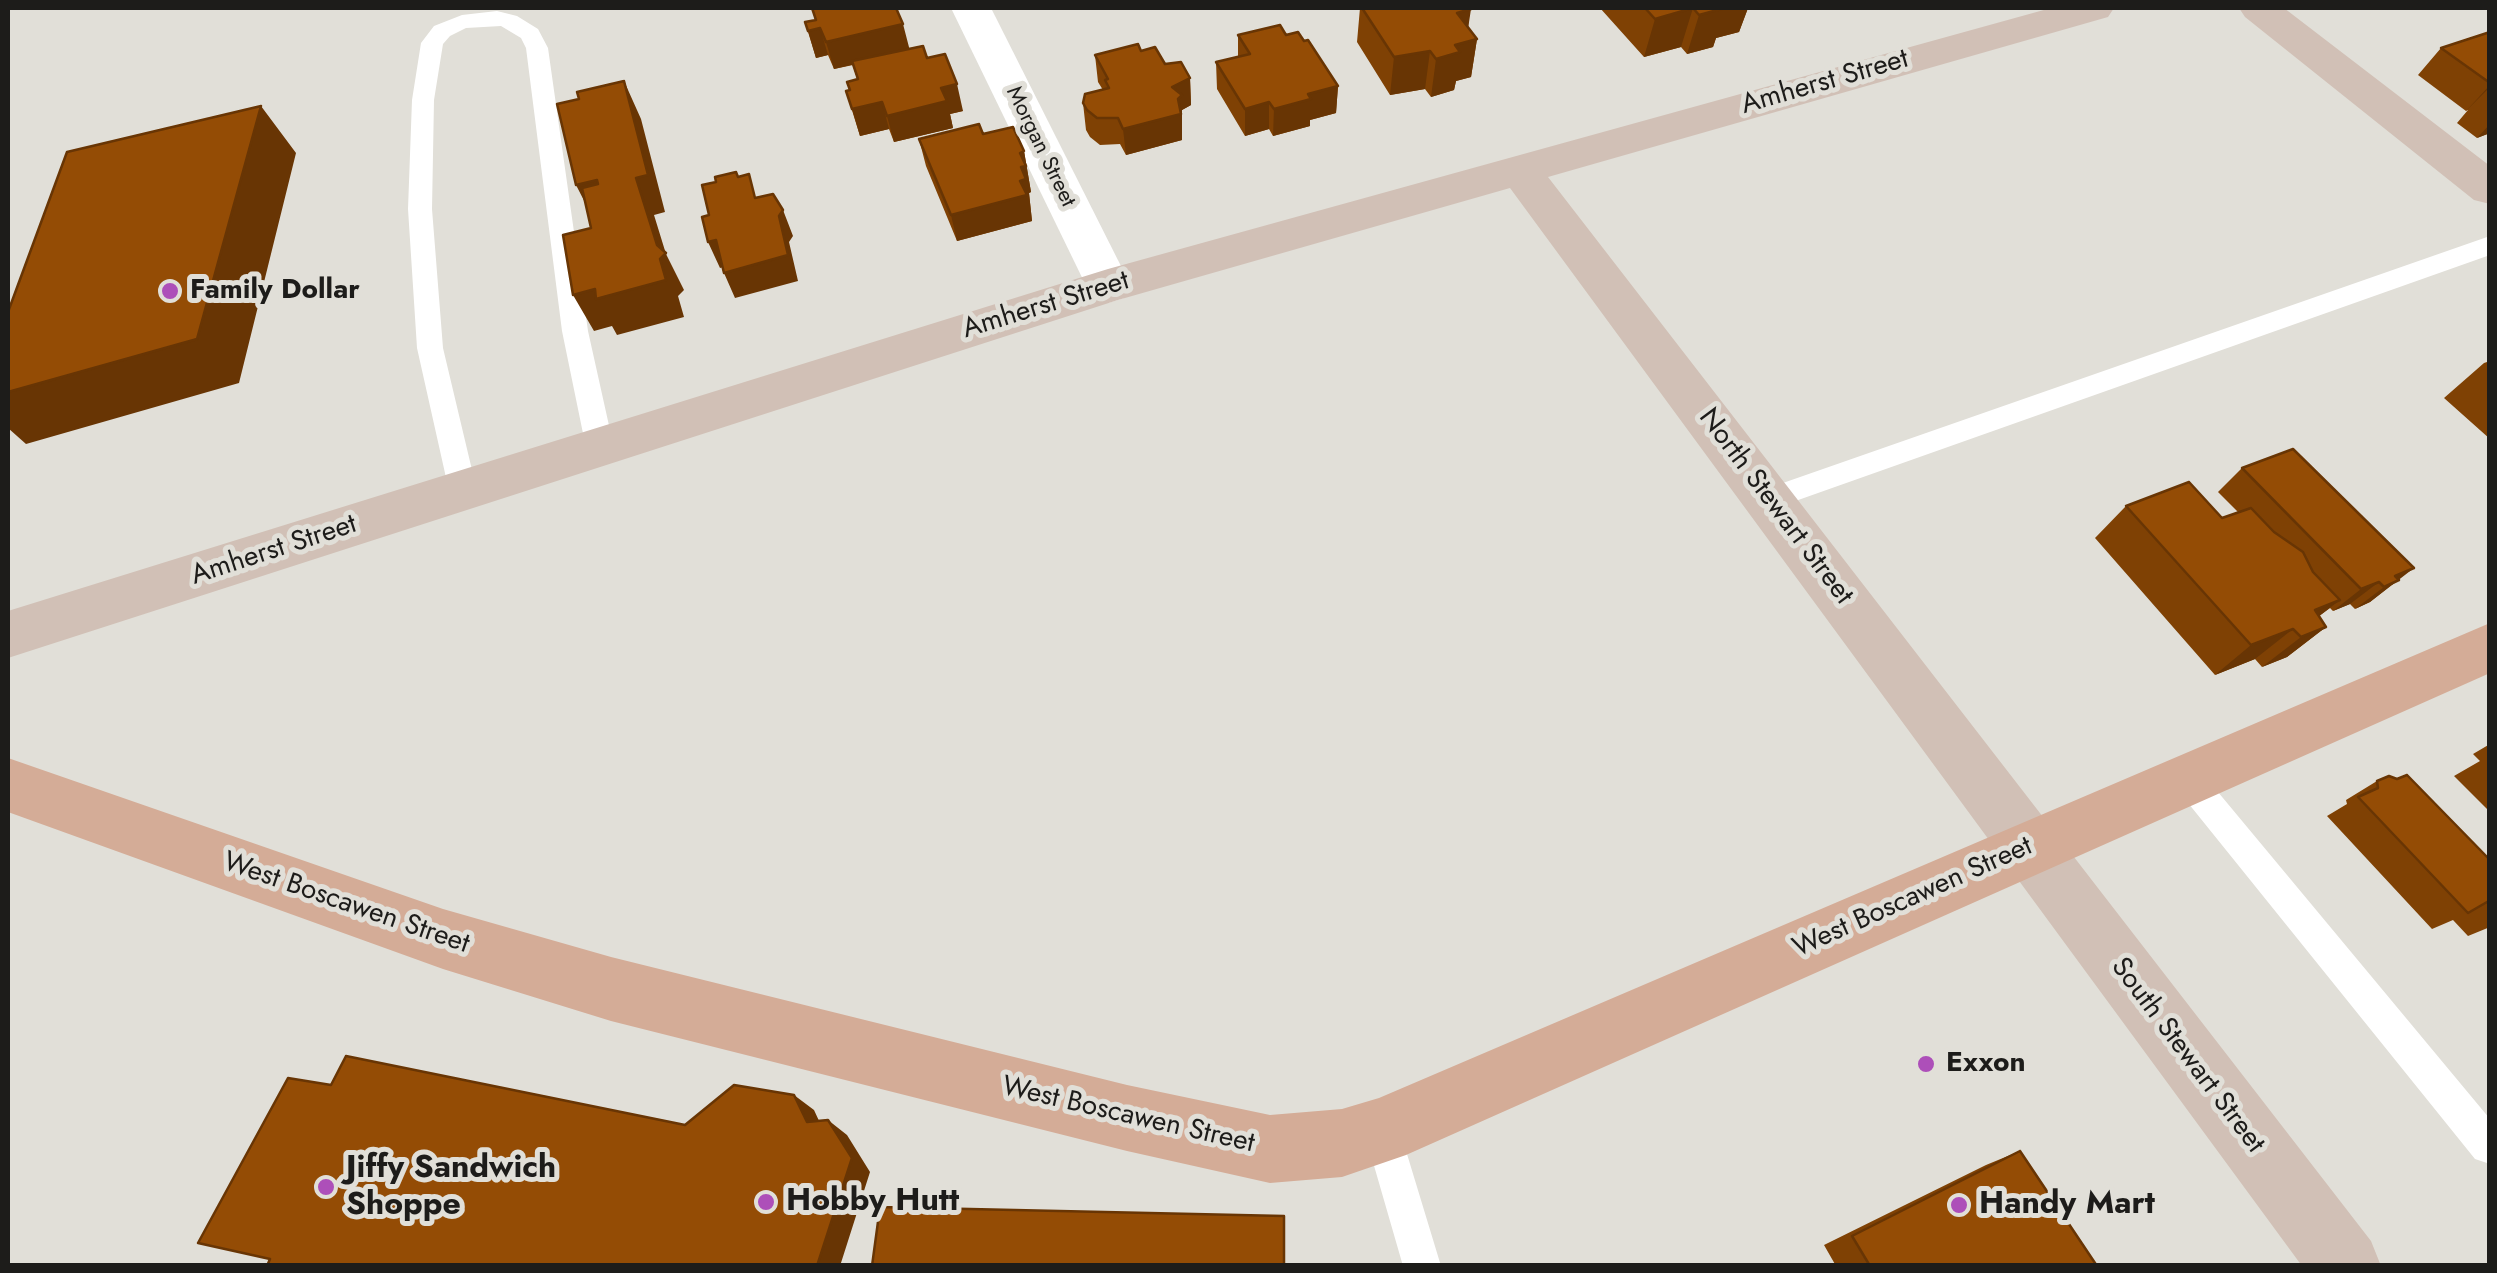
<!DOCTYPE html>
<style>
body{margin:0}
#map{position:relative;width:2497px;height:1273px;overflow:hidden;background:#e1dfd8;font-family:Jost,sans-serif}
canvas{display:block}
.frame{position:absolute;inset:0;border:10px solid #1d1c1a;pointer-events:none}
</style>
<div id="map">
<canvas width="2497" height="1273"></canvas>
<div class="frame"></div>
</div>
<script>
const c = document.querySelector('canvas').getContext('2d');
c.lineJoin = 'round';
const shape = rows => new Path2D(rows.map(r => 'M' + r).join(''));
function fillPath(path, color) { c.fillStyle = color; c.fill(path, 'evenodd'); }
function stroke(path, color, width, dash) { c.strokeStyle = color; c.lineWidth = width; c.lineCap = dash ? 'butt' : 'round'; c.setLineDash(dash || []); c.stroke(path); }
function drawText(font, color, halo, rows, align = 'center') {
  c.font = font + ' Jost,sans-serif'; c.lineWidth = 10; c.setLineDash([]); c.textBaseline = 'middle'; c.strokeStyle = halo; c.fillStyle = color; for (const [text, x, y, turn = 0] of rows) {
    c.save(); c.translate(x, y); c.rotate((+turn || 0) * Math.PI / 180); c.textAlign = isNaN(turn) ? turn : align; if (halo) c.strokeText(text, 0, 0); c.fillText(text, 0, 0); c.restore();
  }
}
const lane = shape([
 [497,11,517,16,538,29,548,48,588,331,614,448,610,456,600,459,590,456,586,448,562,331,526,48,521,38,501,26,466,28,450,36,443,44,434,100,432,209,443,348,477,491,473,499,463,502,453,499,449,491,417,348,408,209,412,100,421,43,434,26,462,15,497,11],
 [2490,236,2490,255,1770,510,1760,507,1756,499,1760,491,2490,236],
 [2187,763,2198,768,2490,1119,2490,1164,2475,1159,2176,788,2171,778,2176,768,2187,763],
 [1382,1113,1395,1118,1400,1131,1441,1266,1403,1266,1364,1131,1369,1118,1382,1113]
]);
const street = shape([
 [951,8,991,8,1131,286,1124,298,1108,303,1092,298,951,8]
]);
const secondary = shape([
 [2051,8,2114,8,2108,17,1548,177,2371,1241,2381,1266,2302,1266,1510,188,1118,300,8,658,8,611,1108,269,2051,8],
 [2239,8,2284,8,2490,166,2490,204,2474,200,2245,17,2239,8]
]);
const primary = shape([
 [2490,623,2490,673,1406,1155,1342,1177,1270,1183,1127,1151,611,1021,443,969,8,812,8,758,443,909,611,957,1127,1085,1270,1115,1342,1109,1379,1098,2490,623]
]);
const wall = shape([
 [812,8,909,49,927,58,963,111,950,114,953,128,894,142,889,129,860,136,846,91,849,90,847,82,857,79,853,65,834,69,828,55,816,58,805,22,815,20],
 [1360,8,1470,8,1468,27,1477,39,1471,77,1456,81,1454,90,1431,97,1425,89,1390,95,1357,42],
 [1600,8,1748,8,1739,32,1716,38,1713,47,1687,54,1681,47,1644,57],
 [2490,32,2490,133,2477,138,2457,123,2468,110,2466,111,2418,75,2441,48],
 [1238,35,1286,35,1338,86,1336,113,1310,120,1310,126,1273,136,1269,129,1245,136,1217,89,1216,62,1238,57],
 [1141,51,1190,78,1191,105,1182,110,1182,140,1126,155,1120,144,1100,145,1090,137,1086,130,1083,103,1103,90,1098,82,1095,55],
 [983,134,1024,151,1031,192,1029,193,1032,221,957,241,926,166,919,139],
 [2490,361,2490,439,2444,398,2484,363],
 [2242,468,2399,579,2370,602,2355,609,2350,604,2333,611,2330,608,2319,616,2326,627,2287,657,2262,667,2255,659,2215,675,2095,538,2126,506,2222,518,2238,512,2218,492],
 [2490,744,2490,812,2454,776,2480,761,2473,754],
 [2377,781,2490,860,2490,927,2468,936,2453,920,2432,929,2327,816,2347,804,2346,800],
 [2020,1151,2097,1266,1836,1266,1824,1245,1986,1165]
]);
const shadedWall = shape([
 [1693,8,1681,47,1644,57,1655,19],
 [1718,8,1748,8,1739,32,1716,38,1713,47,1687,54,1699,15],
 [1471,9,1466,42,1477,39,1471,77,1456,81,1454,90,1431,97,1436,59,1457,13],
 [903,24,910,51,834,69,826,42],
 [820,28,828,55,816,58,808,31],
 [1430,51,1425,89,1390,95,1394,57],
 [1190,78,1191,105,1182,110,1182,140,1126,155,1123,129,1172,87],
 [624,81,641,119,665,212,654,215,666,254,684,290,678,296,684,317,617,335,612,326,594,331,573,295,636,178],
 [957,84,963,111,950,114,953,128,894,142,887,116,941,88],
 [2490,85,2490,87,2466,111],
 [1338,86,1336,113,1310,120,1310,126,1273,136,1274,109,1308,94],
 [882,102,889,129,860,136,852,109],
 [1269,102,1269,129,1245,136,1245,109],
 [261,106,296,153,239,383,26,444,8,428,8,392],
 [2490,124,2490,133,2477,138],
 [1024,151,1031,192,1029,193,1032,221,957,241,951,215,1020,181,1020,153],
 [597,180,616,217,595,222,576,185],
 [783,210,793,236,789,242,798,281,735,298,724,273],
 [716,240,727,266,720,268,708,242],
 [2414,568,2370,602,2355,609,2384,587,2395,576],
 [2379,582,2350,604,2333,611,2361,589],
 [2340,600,2300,631,2293,629,2255,659,2215,675,2251,645,2315,610],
 [2326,627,2287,657,2262,667,2301,637],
 [794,1095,814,1110,826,1136,807,1122],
 [828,1120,847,1135,870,1172,840,1266,817,1266]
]);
const building = shape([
 [812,8,896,8,903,24,826,42,820,28,808,31,805,22,816,20,812,8],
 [1362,8,1470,8,1471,9,1457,13,1477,39,1455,45,1460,52,1436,59,1430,51,1394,57,1362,8],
 [1645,8,1725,8,1699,15,1693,8,1655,19,1645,8],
 [1280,25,1286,35,1298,32,1304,41,1308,40,1338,86,1308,94,1311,99,1274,109,1269,102,1245,109,1216,62,1250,54,1238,35,1280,25],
 [2490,32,2490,83,2441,48,2490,32],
 [1138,44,1141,51,1155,47,1165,64,1181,62,1190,78,1172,87,1182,95,1178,99,1181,114,1123,129,1118,118,1097,118,1087,110,1083,103,1085,94,1109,88,1105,80,1108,79,1095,55,1138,44],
 [923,46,927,58,945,54,957,84,941,88,947,101,887,116,882,102,852,109,846,91,850,90,847,82,858,79,852,61,923,46],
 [624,81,648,175,636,178,657,245,666,253,660,259,666,280,596,299,595,289,573,295,563,235,591,228,582,188,598,184,597,180,576,185,557,104,579,99,577,92,624,81],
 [261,106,197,339,8,392,8,312,67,152,261,106],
 [979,124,983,134,1013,127,1024,151,1020,153,1026,166,1021,167,1026,179,1020,181,1027,195,951,215,919,139,979,124],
 [736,172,738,177,749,174,755,198,773,194,783,210,779,216,788,255,724,273,716,240,708,242,702,217,709,215,702,185,716,182,715,177,736,172],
 [2293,449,2414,568,2395,576,2399,580,2384,587,2379,582,2361,589,2242,468,2293,449],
 [2189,482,2222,518,2251,508,2274,532,2303,552,2313,572,2340,600,2315,610,2326,627,2301,637,2293,629,2251,645,2126,506,2189,482],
 [2407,775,2490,860,2490,905,2487,902,2468,913,2358,797,2378,788,2377,781,2389,776,2397,779,2407,775],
 [346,1056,685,1125,734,1085,794,1095,807,1122,828,1120,852,1158,817,1266,267,1266,270,1259,198,1243,288,1078,331,1085,346,1056],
 [2020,1151,2097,1266,1870,1266,1852,1236,2020,1151],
 [880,1207,1284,1216,1284,1266,872,1266,880,1207]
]);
const markers = [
 [170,291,10,"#ad4fb9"],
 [1926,1064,10,"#ad4fb9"],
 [326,1187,10,"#ad4fb9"],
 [766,1202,10,"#ad4fb9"],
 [1959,1205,10,"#ad4fb9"]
];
const farStreetnames = [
 ["Morgan Street",1040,147,64]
];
const streetNames = [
 ["Amherst Street",1825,83,-16],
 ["Amherst Street",1046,306,-17],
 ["North Stewart Street",1775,507,53],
 ["Amherst Street",274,551,-18],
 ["West Boscawen Street",1913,898,-24],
 ["West Boscawen Street",346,904,19],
 ["South Stewart Street",2187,1056,53],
 ["West Boscawen Street",1128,1116,13]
];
const poiNames = [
 ["Family Dollar",190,291],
 ["Exxon",1946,1064]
];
const nearPoinames = [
 ["Jiffy Sandwich",346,1169],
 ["Shoppe",346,1206],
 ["Hobby Hutt",786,1202],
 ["Handy Mart",1979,1205]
];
fillPath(lane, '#fff');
fillPath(street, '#fff');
fillPath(secondary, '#d1c0b6');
fillPath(primary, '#d4ac97');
fillPath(wall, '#7f4104');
fillPath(shadedWall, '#683504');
fillPath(building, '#944c05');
stroke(building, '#683504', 2.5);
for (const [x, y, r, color] of markers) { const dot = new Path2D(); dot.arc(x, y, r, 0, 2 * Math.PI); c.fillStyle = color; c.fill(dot); stroke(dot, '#e1dfd8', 4); }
drawText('22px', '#1d1c1a', '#e1dfd8', farStreetnames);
drawText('28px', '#1d1c1a', '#e1dfd8', streetNames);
drawText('bold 28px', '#1d1c1a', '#e1dfd8', poiNames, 'left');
drawText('bold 32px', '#1d1c1a', '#e1dfd8', nearPoinames, 'left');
</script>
